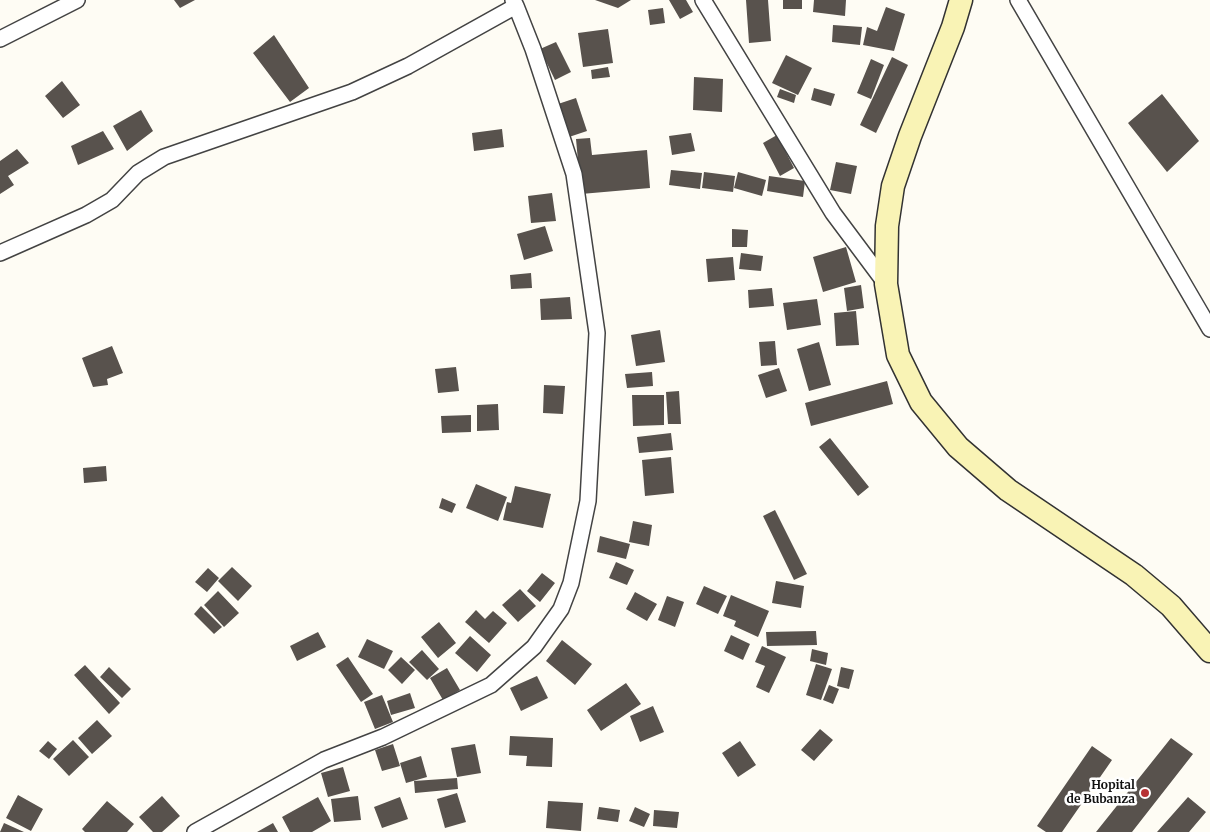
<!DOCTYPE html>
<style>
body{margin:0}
canvas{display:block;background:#fefcf4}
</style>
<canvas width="1210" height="832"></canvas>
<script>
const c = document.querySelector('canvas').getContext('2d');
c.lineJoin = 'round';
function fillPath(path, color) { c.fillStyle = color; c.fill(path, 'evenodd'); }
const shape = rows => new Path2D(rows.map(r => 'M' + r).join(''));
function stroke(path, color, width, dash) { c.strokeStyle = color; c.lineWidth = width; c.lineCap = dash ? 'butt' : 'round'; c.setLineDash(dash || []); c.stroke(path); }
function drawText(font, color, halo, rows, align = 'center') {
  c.font = font + ' Merriweather,serif'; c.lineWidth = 5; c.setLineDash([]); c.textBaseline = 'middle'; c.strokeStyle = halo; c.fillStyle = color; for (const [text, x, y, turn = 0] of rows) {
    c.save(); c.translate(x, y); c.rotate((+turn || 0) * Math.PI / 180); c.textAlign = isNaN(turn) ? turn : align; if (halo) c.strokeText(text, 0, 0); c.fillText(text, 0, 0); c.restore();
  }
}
const building = shape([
 [174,0,195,0,180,8],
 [595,0,631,0,618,8],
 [669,0,686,0,693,12,680,19],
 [746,0,768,0,771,41,749,43],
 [783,0,802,0,802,9,783,9],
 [814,0,846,0,845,16,813,12],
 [886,7,905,14,894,51,863,45,867,27,877,31],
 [663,8,665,23,650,25,648,10],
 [833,25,862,27,860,45,832,42],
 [608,29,613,63,583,67,578,33],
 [274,35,309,88,290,102,253,53],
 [556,42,571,72,555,80,540,49],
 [786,55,812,68,798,95,772,83],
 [892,57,908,65,876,133,860,125],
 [871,59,884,65,871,99,857,93],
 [608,67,610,77,592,79,591,70],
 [694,77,723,79,722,112,693,110],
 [62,81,80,105,63,118,45,96],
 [814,88,835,94,831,106,811,100],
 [780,89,796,95,794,103,777,97],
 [1162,94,1199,141,1167,172,1128,123],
 [576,98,587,131,569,137,558,104],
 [141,110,153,131,127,151,113,126],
 [502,129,504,147,474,151,472,133],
 [103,131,114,149,78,165,71,146],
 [691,133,695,151,672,155,669,136],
 [777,135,794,168,780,176,763,143],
 [590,138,592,155,647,150,650,188,581,194,576,139],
 [17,149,29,163,8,176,14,185,0,194,0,161],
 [836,162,857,166,851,194,830,190],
 [671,170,702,173,700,189,669,185],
 [704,172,735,176,733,192,702,188],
 [738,172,766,180,762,196,734,188],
 [769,176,805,181,803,197,767,191],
 [552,193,556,221,531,223,528,196],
 [545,226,553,251,524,260,517,234],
 [732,229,748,230,747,247,732,247],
 [846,247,856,282,823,292,813,257],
 [741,253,763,256,761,271,739,269],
 [733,257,735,280,708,282,706,259],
 [531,273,532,288,511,289,510,275],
 [861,285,864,308,847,311,844,288],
 [772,288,774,306,749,308,748,290],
 [570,297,572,319,541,320,540,299],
 [817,299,821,325,787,330,783,303],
 [856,311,859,345,836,346,834,313],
 [660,330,665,362,636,366,631,335],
 [775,341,777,365,761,366,759,342],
 [819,342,831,385,809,391,797,349],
 [112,346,123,373,107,379,108,385,93,387,82,358],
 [456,367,459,391,438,393,435,369],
 [779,368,787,391,766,398,758,375],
 [652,372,653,386,627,388,625,374],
 [887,381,893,404,811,426,805,403],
 [544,385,565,386,563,414,543,413],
 [679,391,681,424,668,424,666,392],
 [632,395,664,395,664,425,633,426],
 [498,404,499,430,477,431,477,405],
 [471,415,471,432,442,433,441,416],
 [671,433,673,450,639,453,637,437],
 [830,438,869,487,858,496,819,447],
 [671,457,674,493,645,496,642,460],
 [106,466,107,481,84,483,83,468],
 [476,484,507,497,498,521,466,508],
 [515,486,551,494,543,528,503,520,507,502,511,503],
 [442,498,456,504,452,513,439,508],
 [775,510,807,574,794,580,763,516],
 [633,521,652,525,649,546,629,542],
 [600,536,630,544,626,559,597,552],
 [616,562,634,570,627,585,609,578],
 [232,567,252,586,238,601,218,581],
 [208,568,219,578,207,592,195,582],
 [542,573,555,583,540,602,527,591],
 [776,581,804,586,801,608,772,603],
 [704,586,727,596,718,614,696,604],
 [520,589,536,606,518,622,502,605],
 [218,591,239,613,224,627,204,605],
 [635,592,657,604,647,621,626,609],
 [731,595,769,611,758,637,734,626,736,621,723,616],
 [667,596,684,602,675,627,658,620],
 [201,606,222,627,214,634,194,614],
 [476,610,485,619,493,611,507,623,489,643,465,622],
 [439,622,456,643,438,658,421,637],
 [816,631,817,645,767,646,766,632],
 [318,632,326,647,297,661,290,646],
 [731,635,750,644,743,660,724,651],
 [470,636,491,655,477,672,455,653],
 [367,639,393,651,384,669,358,657],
 [562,640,592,664,575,685,546,661],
 [762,646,786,657,769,693,756,687,765,666,755,662],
 [812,649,828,653,826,665,810,661],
 [422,650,439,669,427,680,409,662],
 [348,657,373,694,361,702,336,665],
 [401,657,415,670,402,684,388,670],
 [816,664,832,669,821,700,806,695],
 [85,665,120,703,109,714,74,675],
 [109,667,131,689,122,698,100,677],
 [841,667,854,670,849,689,837,686],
 [447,668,460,690,443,700,430,678],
 [537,676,548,698,521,711,510,688],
 [626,683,641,704,601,731,587,710],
 [829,685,839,689,833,704,823,700],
 [410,693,415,708,391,715,387,701],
 [382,695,393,722,375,729,364,702],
 [653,706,664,732,640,742,630,716],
 [97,720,112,736,92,754,78,738],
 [820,729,833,740,814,761,801,750],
 [510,736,553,738,552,767,526,766,527,756,509,755],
 [1171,738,1193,754,1132,832,1096,832],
 [73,740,89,757,69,776,53,759],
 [48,741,57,749,49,759,39,751],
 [740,741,756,765,738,777,722,753],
 [393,744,400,766,382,771,375,750],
 [475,744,481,773,457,777,451,748],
 [1092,746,1112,760,1062,832,1046,832,1037,826],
 [421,756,427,777,406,783,400,763],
 [343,767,350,791,328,797,321,773],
 [457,778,458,789,415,793,414,781],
 [457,793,466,822,445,828,437,799],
 [18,795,43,809,31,831,6,818],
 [162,796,180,816,162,832,153,832,139,817],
 [358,796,361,820,334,822,331,799],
 [318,797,331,821,312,832,290,832,282,817],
 [400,797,408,819,382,828,374,807],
 [1188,797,1206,812,1189,832,1157,832],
 [107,801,134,824,127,832,85,832,82,829],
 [548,801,583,803,581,831,546,828],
 [599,807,620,810,618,822,597,819],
 [635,807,650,814,644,827,629,821],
 [654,810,679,812,677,828,653,826],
 [4,823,24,832,0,832],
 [273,823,278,832,257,832]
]);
const street = shape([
 [703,0,833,213,886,284],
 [1018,0,1210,329],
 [0,39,77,0],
 [0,253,86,215,112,200,138,173,164,157,352,92,408,66,516,6,513,0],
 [195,832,324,760,383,737,491,685,534,647,561,609,571,583,588,501,597,333,574,174,533,49,516,6]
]);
const secondary = shape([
 [961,0,953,27,910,136,893,186,887,226,886,284,898,355,921,402,958,447,1008,490,1134,575,1171,606,1210,651]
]);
const markers = [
 [1145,793,5,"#b73234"]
];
const poiNames = [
 ["Hopital",1135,786],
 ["de Bubanza",1135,800]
];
fillPath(building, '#58524d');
stroke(street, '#434343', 18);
stroke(secondary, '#323232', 25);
stroke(street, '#fff', 15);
stroke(secondary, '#f9f3b5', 22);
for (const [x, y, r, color] of markers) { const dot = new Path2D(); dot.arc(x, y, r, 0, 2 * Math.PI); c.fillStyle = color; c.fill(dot); stroke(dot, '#fff', 2); }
drawText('bold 12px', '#101010', '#fff', poiNames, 'right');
</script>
